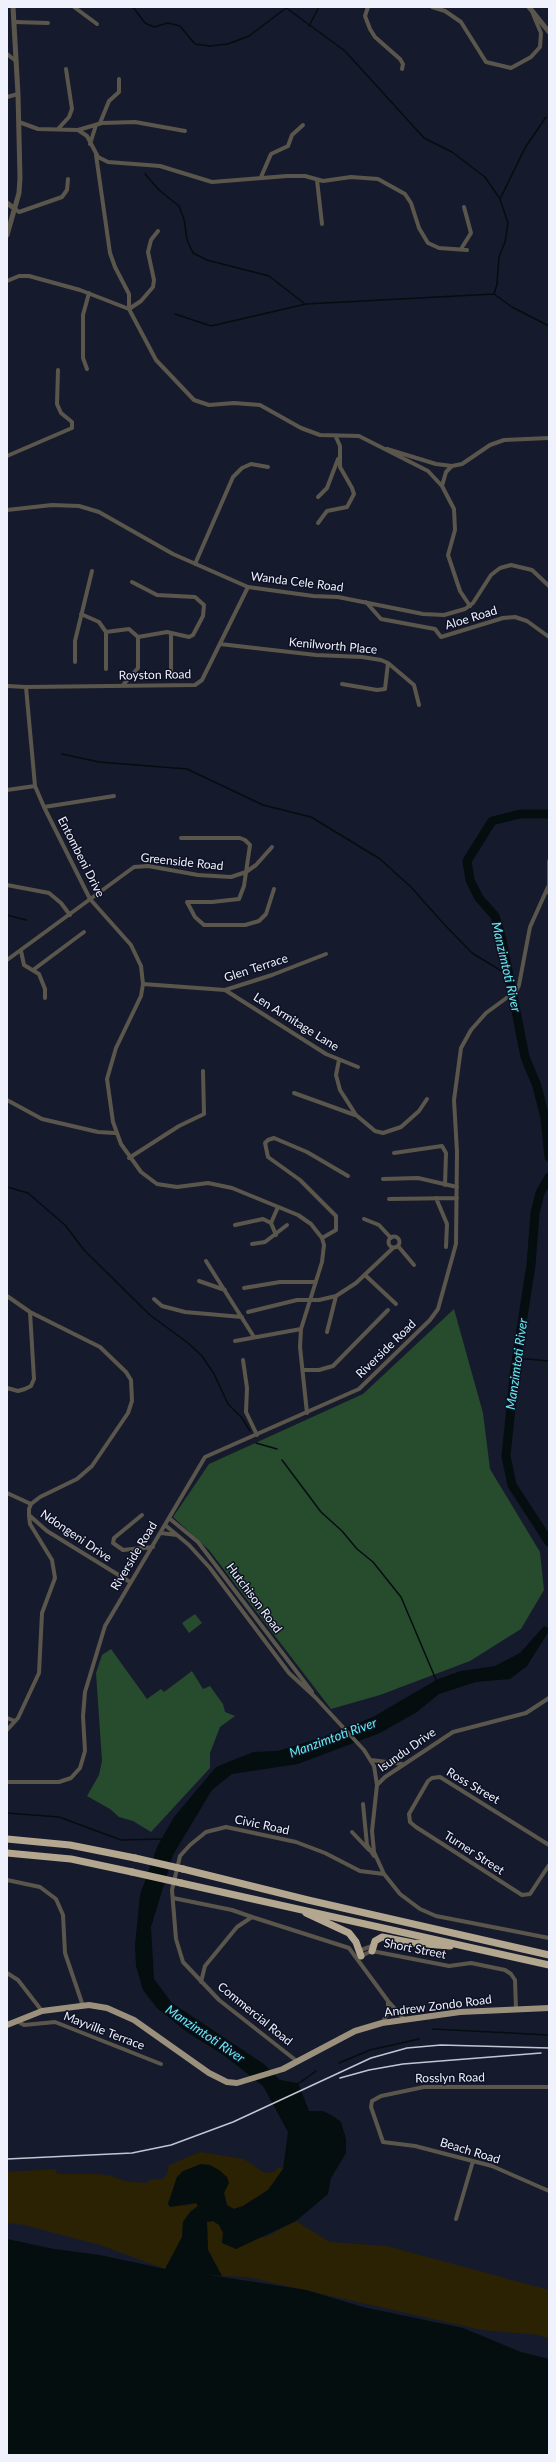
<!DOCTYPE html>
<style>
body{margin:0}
#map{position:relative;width:556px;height:2462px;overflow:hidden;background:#161a2d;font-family:Lato,sans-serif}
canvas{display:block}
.frame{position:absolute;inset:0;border:8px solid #eff2fd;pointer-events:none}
</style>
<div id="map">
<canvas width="556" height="2462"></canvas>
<div class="frame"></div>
</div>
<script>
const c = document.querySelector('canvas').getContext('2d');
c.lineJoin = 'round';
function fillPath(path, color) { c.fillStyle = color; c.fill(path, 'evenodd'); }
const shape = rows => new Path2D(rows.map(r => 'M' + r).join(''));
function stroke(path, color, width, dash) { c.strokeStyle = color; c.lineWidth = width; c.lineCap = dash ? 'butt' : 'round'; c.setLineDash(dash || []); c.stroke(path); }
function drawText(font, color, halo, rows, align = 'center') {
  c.font = font + ' Lato,sans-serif'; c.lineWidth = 3; c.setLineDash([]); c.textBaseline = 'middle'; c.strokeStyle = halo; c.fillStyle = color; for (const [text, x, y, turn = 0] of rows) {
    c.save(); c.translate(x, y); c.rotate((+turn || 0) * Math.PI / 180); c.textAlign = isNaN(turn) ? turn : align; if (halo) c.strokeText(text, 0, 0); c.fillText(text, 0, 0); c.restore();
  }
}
const green = shape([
 [454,1309,483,1413,490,1469,540,1552,544,1590,521,1629,470,1661,380,1695,331,1709,209,1550,173,1517,209,1464,363,1394],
 [195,1614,202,1623,189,1633,182,1623],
 [111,1649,147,1699,161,1689,164,1692,192,1671,203,1689,210,1686,223,1704,225,1712,235,1716,220,1727,210,1753,210,1768,151,1832,133,1821,119,1817,110,1809,87,1796,99,1775,102,1761,96,1673,102,1655]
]);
const sand = shape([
 [200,2152,244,2159,265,2173,274,2172,279,2167,283,2169,268,2190,243,2206,234,2209,227,2205,224,2193,225,2187,177,2177,168,2204,185,2206,196,2203,198,2206,190,2212,183,2222,182,2237,165,2269,100,2245,24,2225,7,2223,7,2172,56,2169,57,2174,98,2174,112,2176,124,2181,146,2183,150,2180,163,2179,167,2174,169,2165],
 [213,2221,219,2225,223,2233,266,2237,296,2221,330,2242,387,2246,549,2290,549,2339,539,2335,482,2330,247,2277,222,2276,208,2250,207,2222]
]);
const water = shape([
 [544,1626,549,1628,549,1631,527,1666,510,1679,476,1682,439,1694,417,1712,380,1733,298,1764,232,1774,212,1790,173,1855,151,1927,154,1979,172,2003,264,2064,280,2080,298,2083,309,2111,323,2111,333,2116,341,2122,346,2139,346,2153,331,2178,328,2194,296,2221,236,2249,222,2243,223,2233,219,2225,213,2221,207,2222,208,2250,222,2276,203,2274,306,2290,363,2307,463,2328,521,2352,549,2359,549,2455,7,2455,7,2239,54,2249,100,2255,165,2269,182,2237,183,2222,190,2212,198,2206,196,2203,170,2207,168,2204,177,2177,183,2171,201,2164,210,2165,219,2170,227,2177,229,2183,224,2193,227,2205,234,2209,243,2206,268,2190,283,2169,288,2132,263,2086,225,2056,187,2032,157,2008,143,1990,136,1966,135,1945,140,1895,157,1847,174,1817,216,1767,253,1752,278,1751,323,1737,373,1717,438,1679,461,1671,495,1666,520,1653]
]);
const stream = shape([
 [133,7,145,23,154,27,168,23,180,26,195,44,210,46,228,44,249,36,286,8],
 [285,7,345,51,424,138,452,152,485,177,500,199,508,223,505,242,499,257,497,284,494,294],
 [309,26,319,7],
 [145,174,159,190,179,206,184,219,187,240,193,253,207,260,269,276,305,304],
 [500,199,525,148,546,117],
 [175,314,211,326,306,304,494,294,512,307,549,326],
 [62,754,99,762,187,769,263,805,311,817,380,859,411,887,442,922,472,953,508,975],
 [7,915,26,920],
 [546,1129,549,1129],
 [7,1187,28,1193,65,1225,84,1250,150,1315,188,1343,202,1356,214,1374,228,1404,242,1418,250,1431],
 [516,1358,549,1361],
 [256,1443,277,1449],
 [282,1460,321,1512,342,1531,357,1549,373,1562,401,1597,437,1682],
 [7,1813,59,1817,121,1840,163,1839],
 [433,2029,549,2035],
 [339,2063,370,2050,419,2039],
 [298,2084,316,2071]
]);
const river = shape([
 [549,814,520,814,492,821,467,861,470,880,479,898,495,916,502,940,525,1057,537,1086,545,1118,549,1157],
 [549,1177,540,1193,535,1213,531,1265,515,1368,506,1456,512,1485,549,1542]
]);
const minor = shape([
 [74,7,97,24],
 [368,7,365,16,370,29,375,37,400,59,403,64,402,69],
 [432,7,445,11,461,22,486,62,511,68,531,57,540,47,541,33,533,14],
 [14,22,48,23],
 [7,54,16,61],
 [7,97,18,94],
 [19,122,38,129,78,130,102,123,135,122,185,131],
 [100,123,109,101,119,92,119,79],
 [58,129,69,117,72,109,66,69],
 [78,130,87,136,98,157,108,162,160,166,212,182,287,176,305,176,323,181,351,177,378,179,405,194,411,203,419,228,428,243,439,248,467,250],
 [90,144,96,125],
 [96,155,110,253,115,267,129,294,129,309],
 [261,177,271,154,288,146,292,135,303,125],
 [317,180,322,224],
 [15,209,19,212,62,197,67,190,68,179],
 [461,249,471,233,464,207],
 [7,281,19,276,29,276,80,290,129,309,156,360,194,400,209,405,234,403,260,405,301,428,320,435,359,436,428,471,442,486,454,509,455,530,448,555,460,591,470,606],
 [129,309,141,301,153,287,154,280,148,252,151,240,158,231],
 [87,369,83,358,83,315,89,293],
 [387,449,436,464,452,466,462,464,490,445,504,440,549,438],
 [7,456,72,428,72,422,61,413,57,404,58,370],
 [442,486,446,472,452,466],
 [318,497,327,488,338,459],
 [7,510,52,505,79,506,99,512,173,554,248,587,313,596,338,597,423,614,444,615,465,609,473,603,491,575,500,568,511,565,532,570,549,586],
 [318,523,327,511,347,507,354,494,352,488,340,467,340,446,336,437],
 [195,564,233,477,242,468,251,464,268,467],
 [132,582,157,595,195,597,204,605,203,616,193,635,189,637,167,632,138,637],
 [366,602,381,619,435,629,441,637,503,618,515,617,527,621,549,637],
 [81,614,99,622,106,632,106,669],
 [106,632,129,629,138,637,138,668,122,686],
 [171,633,171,671],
 [220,644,316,655,362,657,381,660,388,663,414,685,419,705],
 [75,662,75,641,92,571],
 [342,684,377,690,385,689,388,663],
 [7,686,26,687,35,786,44,807,90,899,131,945,141,966,143,984,141,996,116,1048,107,1079,113,1122,121,1144,141,1172,157,1184,177,1187,208,1183,232,1188,298,1215,311,1224,322,1238,324,1245,322,1262,301,1329,300,1347,307,1413],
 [26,687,195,685,202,680,248,587],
 [7,790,35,786],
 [44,807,114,796],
 [181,838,240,838,245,840,250,845,244,886,239,899,212,902,187,902,195,917,204,925,245,925,259,921,266,914,274,889],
 [549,861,549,893],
 [7,885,49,893,61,903,70,915],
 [21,951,24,965,39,974,45,989,45,998],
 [7,960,134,867,148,866,198,875,231,877,246,872,256,865,272,847],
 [33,970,84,932],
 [143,984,225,990,272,975,326,954],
 [225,990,326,1054,358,1067],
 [339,1060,336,1075,340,1090,356,1115,375,1131,383,1133,401,1127,419,1111,427,1099],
 [294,1093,355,1115],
 [7,1100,42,1119,98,1132,115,1133],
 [394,1153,442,1146,446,1153,445,1185],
 [129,1158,179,1126,204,1114,203,1071],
 [383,1179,418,1178,457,1187],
 [436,1198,447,1224,446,1247],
 [389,1199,457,1198],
 [364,1219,379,1225,391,1238],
 [271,1223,278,1207],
 [235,1225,263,1219,271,1223,276,1235],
 '388.5 1242a5.5 5.5 0 1 1 11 0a5.5 5.5 0 1 1-11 0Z',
 [322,1238,336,1230,336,1216,300,1180,268,1157,265,1143,268,1140,274,1138,307,1152,348,1176],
 [252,1244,265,1242,287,1225],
 [398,1246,414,1265],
 [206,1261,254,1337],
 [365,1275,396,1304],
 [199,1281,225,1290],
 [244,1288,280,1282,316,1282],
 [7,1296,30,1312,100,1347,126,1372,131,1380,132,1401,128,1413,92,1466,77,1479,40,1497,31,1504,29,1509,29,1515,47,1531,130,1582],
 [154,1299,162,1306,185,1312,242,1317],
 [248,1312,297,1300,319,1300,336,1296,356,1283,393,1248],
 [327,1332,336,1296],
 [235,1341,301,1329],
 [243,1360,247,1388,246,1412,257,1435],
 [303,1370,319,1370,333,1366,388,1310],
 [7,1388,18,1391,25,1389,31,1386,34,1379,30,1312],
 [7,1493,31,1504],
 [142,1515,114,1538,113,1543,123,1550,153,1547],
 [169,1518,198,1542,312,1692],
 [165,1525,189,1545,210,1568,289,1673,315,1697,364,1750,374,1766,377,1785],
 [161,1533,177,1535],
 [549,1698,526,1713,453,1732,385,1777,377,1785,372,1831,374,1852,384,1874,400,1894,420,1909,436,1916,549,1938],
 [7,1718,15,1721],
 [7,1730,18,1718,39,1673,42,1613,55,1578,52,1560,30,1524,29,1516],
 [371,1760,402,1764],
 [7,1782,59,1782,71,1778,80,1768,85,1751,83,1716,85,1692,105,1626,205,1457,359,1389,430,1320,438,1309,456,1244,457,1152,454,1100,461,1048,471,1030,486,1013,516,991,519,985,530,927,548,887],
 [363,1804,367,1845,374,1856],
 [352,1832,369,1850],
 [549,1845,440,1777,432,1778,428,1781,409,1814,410,1822,416,1827,522,1895,530,1894,549,1865],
 [7,1880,40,1887,56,1899,63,1915,65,1953,83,2006],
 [173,1898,232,1910,252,1917],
 [358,1951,372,1946],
 [361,1956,372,1951,449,1966,471,1963,505,1970,511,1974,515,1980,516,2009],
 [7,1973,18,1980,42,2011],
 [201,1982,205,1966,237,1927,252,1917,349,1948,388,2001,404,2019],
 [17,2021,24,2025,55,2022,161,2064],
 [382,2023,388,2013,388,2002],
 [298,2062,219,2000,183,1962,176,1939,172,1890,180,1856,190,1845,206,1832,226,1827,296,1842,325,1853,360,1871,384,1874],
 [549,2087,424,2087,381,2096,372,2101,371,2107,383,2142,415,2146,492,2166,549,2191],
 [456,2219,473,2161]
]);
const tertiary = shape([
 [529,7,549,32],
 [7,203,15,209],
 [7,235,19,193,20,178,18,94,13,7]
]);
const primary = shape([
 [7,2025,42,2011,89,2005,107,2008,134,2020,209,2073,227,2082,237,2083,283,2069,355,2031,382,2023,460,2012,549,2008]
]);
const motorway = shape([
 [7,1839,70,1845,135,1858],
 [7,1853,71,1859,132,1872],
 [183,1869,308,1900,549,1955],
 [181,1883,549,1965],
 [306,1913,349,1933,356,1942,361,1956],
 [372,1951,375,1941,382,1937,413,1943,450,1946]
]);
const rail = shape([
 [340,2078,369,2070,403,2064,541,2053],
 [7,2159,132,2153,171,2145,233,2122,371,2058,407,2048,441,2045,549,2048]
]);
const motorwayBridge = shape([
 [135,1858,183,1869],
 [132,1872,181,1883]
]);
const streetNames = [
 ["Wanda Cele Road",297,582,7],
 ["Aloe Road",471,618,-17],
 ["Kenilworth Place",333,646,5],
 ["Royston Road",155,675,-1],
 ["Entombeni Drive",81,857,63],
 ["Greenside Road",182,862,6],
 ["Glen Terrace",256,968,-18],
 ["Len Armitage Lane",296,1022,32],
 ["Riverside Road",386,1349,-44],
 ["Ndongeni Drive",76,1536,34],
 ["Riverside Road",134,1556,-59],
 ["Hutchison Road",254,1598,53],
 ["Isundu Drive",407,1750,-35],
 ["Ross Street",473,1786,30],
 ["Civic Road",262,1825,12],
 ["Turner Street",474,1853,33],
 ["Short Street",415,1949,11],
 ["Andrew Zondo Road",438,2006,-7],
 ["Commercial Road",255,2014,39],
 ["Mayville Terrace",104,2031,21],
 ["Rosslyn Road",450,2078,-1],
 ["Beach Road",470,2151,17]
];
const waterNames = [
 ["Manzimtoti River",506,967,77],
 ["Manzimtoti River",517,1364,-82],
 ["Manzimtoti River",333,1738,-20],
 ["Manzimtoti River",205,2034,34]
];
fillPath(green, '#274b2d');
fillPath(sand, '#2a2202');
fillPath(water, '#040e0f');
stroke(stream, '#040e0f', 1.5);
stroke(river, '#040e0f', 9);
stroke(minor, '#5b564c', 4);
stroke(tertiary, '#5b564c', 5);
stroke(primary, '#9b907c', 6);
stroke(motorway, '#b4a78f', 7);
stroke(rail, '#c2c6d2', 1.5);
stroke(motorwayBridge, '#b4a78f', 7);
drawText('12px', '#eff2fd', '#0d1123', streetNames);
drawText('italic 13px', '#65edf0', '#0d1123', waterNames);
</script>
